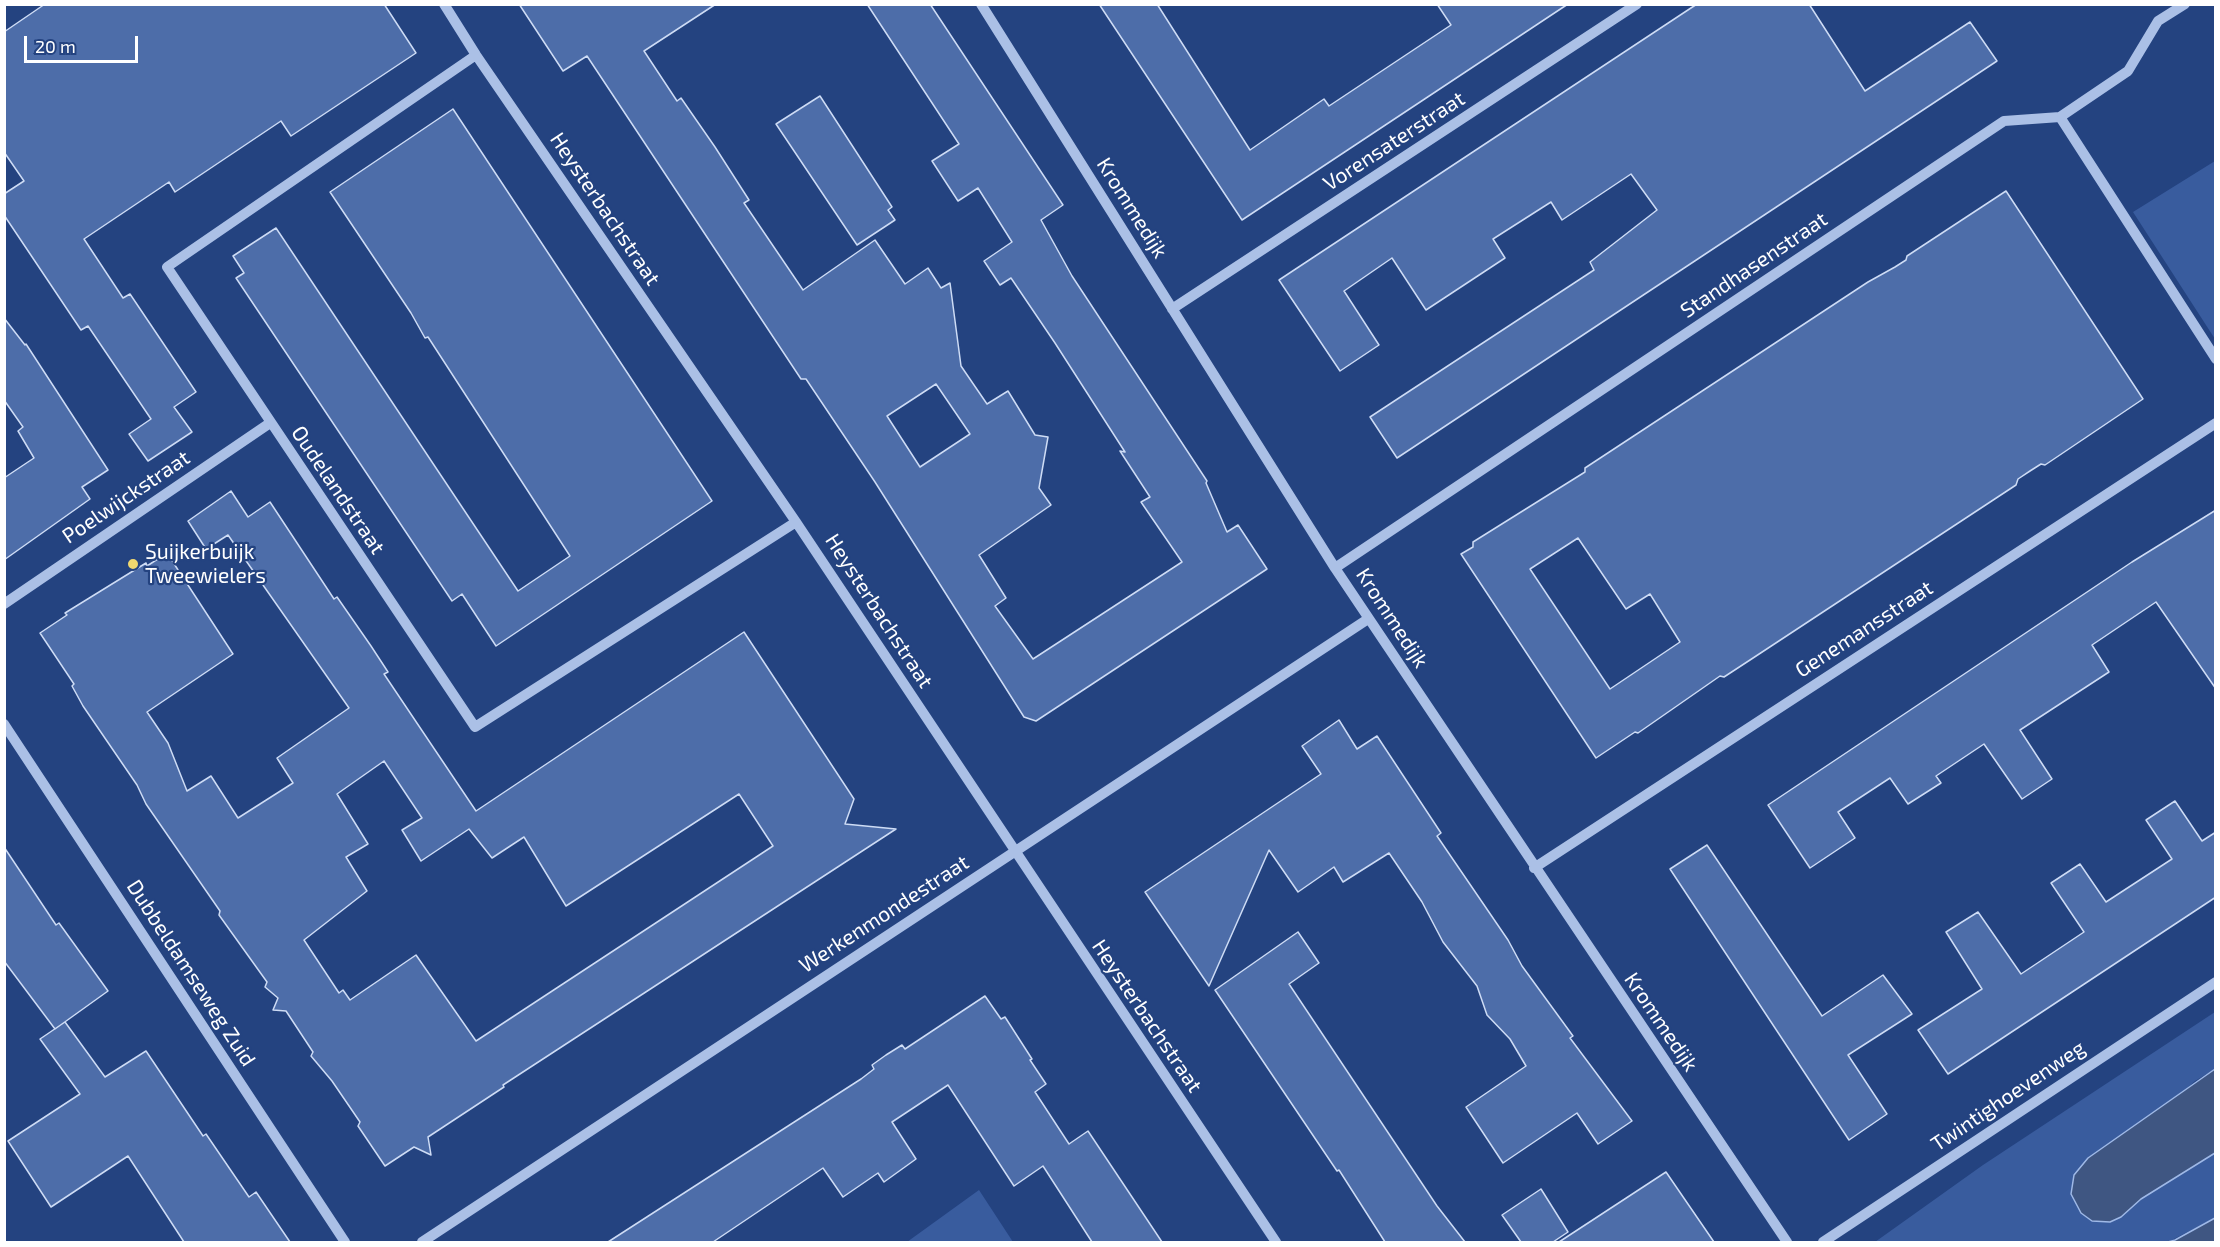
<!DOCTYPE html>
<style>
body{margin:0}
#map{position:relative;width:2220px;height:1247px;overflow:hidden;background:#244380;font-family:"Exo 2",sans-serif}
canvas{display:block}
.frame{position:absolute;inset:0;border:6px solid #fff;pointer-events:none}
.scale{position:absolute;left:24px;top:36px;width:114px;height:27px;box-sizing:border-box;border:3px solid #fff;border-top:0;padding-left:8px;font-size:18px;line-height:21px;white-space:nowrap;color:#fff;-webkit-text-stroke:4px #244380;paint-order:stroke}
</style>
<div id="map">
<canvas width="2220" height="1247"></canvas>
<div class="frame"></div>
<div class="scale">20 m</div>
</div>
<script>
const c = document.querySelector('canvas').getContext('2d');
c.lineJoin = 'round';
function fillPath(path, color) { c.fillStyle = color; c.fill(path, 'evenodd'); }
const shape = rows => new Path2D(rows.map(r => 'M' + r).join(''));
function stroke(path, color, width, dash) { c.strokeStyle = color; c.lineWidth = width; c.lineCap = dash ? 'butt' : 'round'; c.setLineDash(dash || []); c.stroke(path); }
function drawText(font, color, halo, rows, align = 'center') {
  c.font = font + ' "Exo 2",sans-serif'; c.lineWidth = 4.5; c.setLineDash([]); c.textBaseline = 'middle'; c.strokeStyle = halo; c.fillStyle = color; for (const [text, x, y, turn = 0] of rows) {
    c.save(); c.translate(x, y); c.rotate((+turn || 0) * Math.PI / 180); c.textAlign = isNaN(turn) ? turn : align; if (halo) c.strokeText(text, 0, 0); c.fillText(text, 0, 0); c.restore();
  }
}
const green = shape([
 [2215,161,2215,339,2133,212],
 [2215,1012,2215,1069,2195,1081,2071,1194,2081,1213,2092,1221,2121,1217,2141,1199,2215,1153,2215,1218,2168,1242,1875,1242,1983,1165],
 [979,1190,1013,1242,907,1242]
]);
const water = shape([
 [2215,1069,2215,1153,2141,1199,2121,1217,2110,1222,2092,1221,2081,1213,2071,1194,2074,1175,2088,1158,2215,1069],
 [2215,1218,2215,1242,2168,1242,2175,1240,2215,1218]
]);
const building = shape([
 [45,4,384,4,416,53,291,136,281,121,175,192,169,182,84,239,123,298,130,294,196,392,174,407,192,432,148,461,129,434,151,419,88,326,81,330,4,215,4,194,24,181,4,152,4,32,45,4],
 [519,4,716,4,644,51,677,101,681,98,715,147,749,200,744,203,803,290,875,240,905,284,928,268,941,288,950,283,961,366,987,404,1008,391,1035,435,1048,437,1039,488,1051,505,979,555,1006,598,995,606,1033,659,1182,562,1141,502,1150,497,1120,451,1125,452,1055,343,1011,278,1000,285,984,261,1012,242,978,188,958,201,932,161,959,144,867,4,930,4,1063,205,1041,220,1072,276,1207,481,1206,483,1227,532,1238,525,1267,569,1036,721,1024,717,875,482,806,379,801,379,587,56,563,71,519,4],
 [936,384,970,434,920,467,887,416,936,384],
 [1099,4,1157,4,1250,150,1324,99,1329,106,1451,25,1437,4,1568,4,1242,220,1099,4],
 [1697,4,1809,4,1865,91,1970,22,1997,61,1397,458,1370,417,1594,270,1590,262,1657,210,1631,174,1562,220,1551,202,1493,239,1505,258,1426,310,1392,258,1344,291,1379,345,1340,371,1279,280,1697,4],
 [820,96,892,207,888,210,895,220,857,245,776,124,820,96],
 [453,109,712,501,496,646,462,594,452,601,236,278,244,273,233,256,276,228,518,591,570,556,428,337,425,338,411,313,330,192,453,109],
 [2006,191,2143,399,2045,465,2041,464,2030,471,2018,479,2016,485,1750,660,1724,677,1720,676,1638,733,1635,732,1596,758,1461,554,1473,547,1473,542,1585,472,1585,468,1868,282,1895,267,1906,260,1907,256,2006,191],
 [1578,538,1626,609,1650,594,1680,642,1610,689,1530,569,1578,538],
 [4,318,25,345,26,344,108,470,82,487,90,499,4,560,4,478,34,458,18,431,23,427,4,400,4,318],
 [231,491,248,517,270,502,334,599,337,597,371,646,388,672,384,674,476,811,744,632,854,799,845,824,896,829,503,1085,504,1087,428,1137,431,1155,414,1147,385,1166,358,1126,360,1122,332,1081,311,1056,313,1052,286,1011,273,1010,278,998,265,987,267,982,219,915,220,911,146,804,137,785,83,706,72,686,74,684,40,633,67,615,65,613,146,563,147,566,167,553,233,654,147,712,168,743,187,791,211,776,238,818,293,783,277,758,349,708,228,535,206,549,188,521,231,491],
 [384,761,422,818,402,830,421,861,469,829,492,858,524,837,566,906,739,794,773,846,476,1041,416,955,350,1000,343,990,339,993,304,940,367,891,346,857,368,844,337,794,384,761],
 [2216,510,2216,689,2156,602,2092,645,2109,672,2020,730,2052,779,2022,799,1984,744,1936,776,1941,783,1908,804,1890,778,1838,812,1855,838,1810,868,1768,805,2132,562,2216,510],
 [1339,720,1357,749,1377,736,1441,833,1437,836,1508,940,1522,966,1573,1036,1570,1038,1632,1121,1598,1144,1577,1113,1503,1163,1466,1107,1526,1066,1510,1039,1487,1015,1477,986,1443,942,1422,902,1389,853,1343,882,1334,867,1298,892,1269,850,1209,986,1145,892,1321,774,1302,746,1339,720],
 [2175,801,2202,841,2216,832,2216,897,1948,1074,1918,1030,1982,989,1946,932,1978,912,2021,974,2084,932,2051,883,2080,864,2106,902,2172,859,2146,820,2175,801],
 [1707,845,1822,1016,1883,975,1912,1014,1848,1055,1887,1114,1849,1140,1670,869,1707,845],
 [4,847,56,925,59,923,108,991,55,1029,4,961,4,847],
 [1298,932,1319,963,1289,984,1437,1206,1465,1242,1385,1242,1339,1170,1337,1171,1215,990,1298,932],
 [985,996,1001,1019,1005,1017,1032,1059,1030,1060,1046,1084,1035,1092,1069,1144,1088,1131,1162,1242,1092,1242,1043,1166,1014,1186,948,1085,892,1122,916,1159,884,1182,878,1173,843,1197,823,1168,713,1242,608,1242,861,1079,874,1069,872,1065,886,1055,902,1045,905,1049,985,996],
 [65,1022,105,1077,146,1051,203,1136,206,1134,249,1197,256,1192,290,1242,184,1242,128,1156,51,1207,8,1141,80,1094,40,1039,65,1022],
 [1666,1172,1714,1242,1559,1242,1666,1172],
 [1541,1189,1568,1232,1553,1242,1521,1242,1502,1215,1541,1189]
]);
const minor = shape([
 [444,4,476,55,796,522,1276,1242],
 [981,4,1335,568,1787,1242],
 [476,55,167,267,475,727,796,522],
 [2060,117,2216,359],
 [1172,309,1637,4],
 [1335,568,2004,121,2060,117,2128,71,2158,21,2185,4],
 [4,604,270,423],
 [4,724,345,1242],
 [1534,868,2216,423],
 [422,1242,1368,619],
 [1823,1242,2216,982]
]);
const markers = [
 [133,564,6,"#f0d86f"]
];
const streetNames = [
 ["Vorensaterstraat",1394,141,-33],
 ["Krommedijk",1132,208,58],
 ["Heysterbachstraat",605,209,56],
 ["Standhasenstraat",1754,265,-34],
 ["Oudelandstraat",338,490,56],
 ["Poelwijckstraat",126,497,-34],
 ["Heysterbachstraat",879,611,57],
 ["Krommedijk",1392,618,57],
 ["Genemansstraat",1864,629,-33],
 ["Werkenmondestraat",884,914,-33],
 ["Dubbeldamseweg Zuid",191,973,57],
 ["Heysterbachstraat",1147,1016,56],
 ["Krommedijk",1661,1022,56],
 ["Twintighoevenweg",2008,1096,-34]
];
const poiNames = [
 ["Suijkerbuijk",145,552],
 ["Tweewielers",145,576]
];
fillPath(green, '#395c9e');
fillPath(water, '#3f5682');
stroke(water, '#9fb9e7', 1.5);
fillPath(building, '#4d6da9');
stroke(building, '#cedcf5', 1.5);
stroke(minor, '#abc0e6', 10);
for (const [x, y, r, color] of markers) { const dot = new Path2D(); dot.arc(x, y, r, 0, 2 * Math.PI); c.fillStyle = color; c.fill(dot); stroke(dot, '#244380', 2); }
drawText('21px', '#fff', '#244380', streetNames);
drawText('21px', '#fff', '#244380', poiNames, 'left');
</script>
